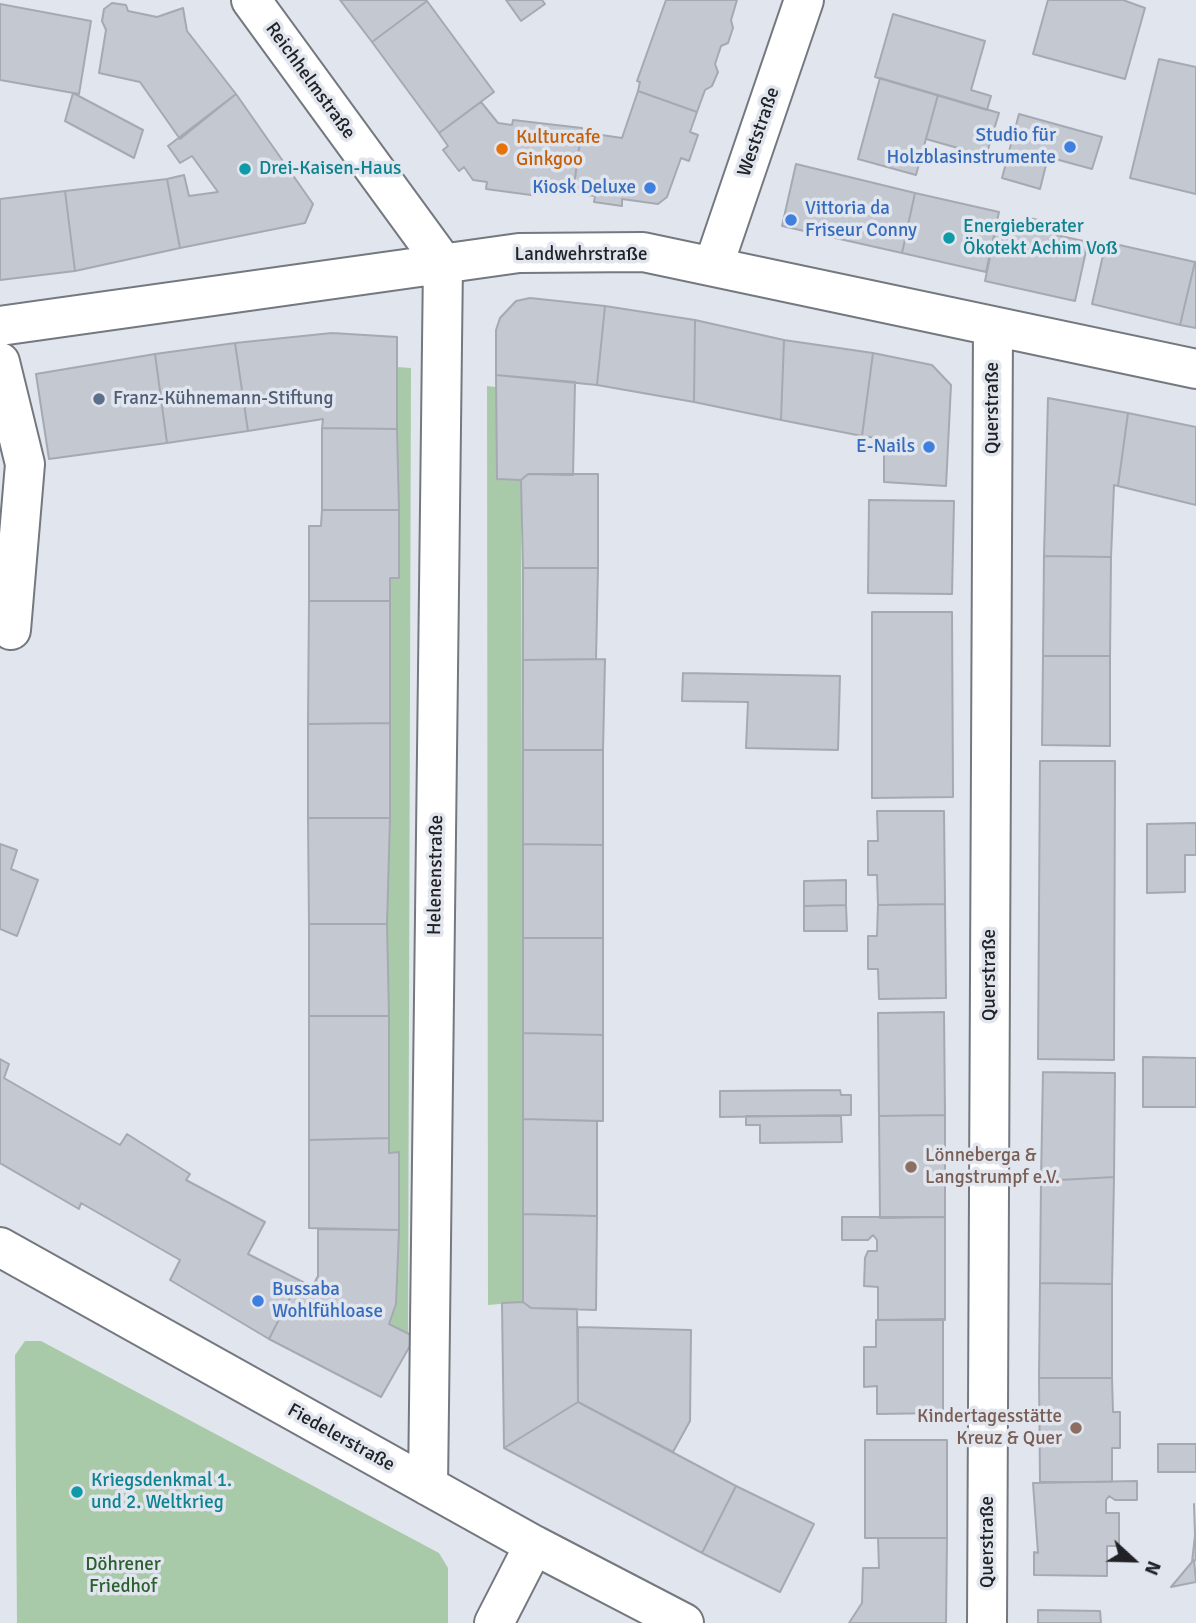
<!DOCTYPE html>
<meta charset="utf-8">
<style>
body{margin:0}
#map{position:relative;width:1196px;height:1623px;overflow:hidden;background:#e1e5ee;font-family:Signika,sans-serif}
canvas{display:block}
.north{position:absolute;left:1098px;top:1525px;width:70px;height:70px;-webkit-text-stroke:5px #e1e5ee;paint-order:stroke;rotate:112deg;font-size:19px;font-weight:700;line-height:28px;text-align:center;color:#212225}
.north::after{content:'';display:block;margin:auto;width:24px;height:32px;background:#212225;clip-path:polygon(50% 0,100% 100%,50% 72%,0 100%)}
</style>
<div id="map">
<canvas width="1196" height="1623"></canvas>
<div class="north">N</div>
</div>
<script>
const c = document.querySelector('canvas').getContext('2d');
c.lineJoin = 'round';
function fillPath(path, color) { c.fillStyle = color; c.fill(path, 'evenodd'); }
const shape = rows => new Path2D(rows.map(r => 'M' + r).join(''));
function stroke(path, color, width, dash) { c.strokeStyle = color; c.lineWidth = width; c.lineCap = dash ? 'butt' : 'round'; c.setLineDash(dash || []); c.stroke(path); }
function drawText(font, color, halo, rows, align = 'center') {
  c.font = font + ' Signika,sans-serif'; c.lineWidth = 7; c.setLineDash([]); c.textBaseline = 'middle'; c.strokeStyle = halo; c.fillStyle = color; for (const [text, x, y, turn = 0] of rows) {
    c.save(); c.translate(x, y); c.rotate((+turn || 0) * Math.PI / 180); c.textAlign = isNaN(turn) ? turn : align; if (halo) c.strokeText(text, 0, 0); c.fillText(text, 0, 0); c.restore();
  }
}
const green = shape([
 [397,367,411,368,408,1334,389,1324,396,1304,399,1230,399,1153,389,1153,387,924,390,578,398,578],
 [487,386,496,387,497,479,521,480,523,1119,523,1302,488,1305],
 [25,1341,41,1341,439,1553,448,1568,448,1623,17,1623,15,1355]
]);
const building = shape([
 [340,0,426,0,427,1,372,42,340,0],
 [506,0,542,0,545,4,521,21,506,0],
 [666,0,737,0,731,20,733,28,728,43,721,46,715,64,718,72,712,86,705,90,697,112,638,91,640,82,637,81,666,0],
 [1048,0,1123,0,1145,8,1125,79,1033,54,1048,0],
 [427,1,494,92,439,133,372,42,427,1],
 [112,3,126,5,128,11,157,17,183,8,187,31,236,94,180,139,140,82,99,73,106,30,102,21,104,9,112,3],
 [0,4,91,21,79,94,0,80,0,4],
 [893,14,985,41,971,90,991,96,987,110,875,77,893,14],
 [1159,59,1196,67,1196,194,1130,178,1159,59],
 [880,78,938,95,916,175,858,159,880,78],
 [638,91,697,112,690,132,698,135,689,161,681,158,667,197,658,204,622,199,622,206,594,202,595,196,573,193,581,132,622,138,638,91],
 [73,93,143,130,134,158,65,121,73,93],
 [236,94,313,204,305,223,180,248,167,179,184,175,189,196,218,192,192,156,180,163,168,146,236,94],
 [938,95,999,113,986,156,926,139,938,95],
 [481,102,498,123,512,125,513,120,582,128,573,193,532,187,531,195,486,189,487,182,473,180,464,167,459,171,443,150,448,146,439,133,481,102],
 [1019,114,1102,137,1092,169,1048,157,1040,189,1002,178,1019,114],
 [796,164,915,193,902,253,782,226,796,164],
 [167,179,180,248,75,271,65,191,167,179],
 [65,191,75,271,0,280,0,199,65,191],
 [915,193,999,212,986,272,902,253,915,193],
 [1029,218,1058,224,1056,235,1088,242,1075,301,985,281,997,224,1026,230,1029,218],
 [1106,242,1195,262,1180,325,1092,304,1106,242],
 [1195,262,1196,262,1196,328,1180,325,1195,262],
 [530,298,605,306,597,385,496,375,496,330,500,318,516,301,530,298],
 [605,306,695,320,694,402,597,385,605,306],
 [695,320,784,340,781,420,694,402,695,320],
 [332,333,397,337,397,429,322,428,323,419,248,431,235,343,332,333],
 [784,340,873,353,862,436,781,420,784,340],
 [235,343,248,431,167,443,155,354,235,343],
 [873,353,932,365,951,385,946,486,884,482,884,439,862,436,873,353],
 [155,354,167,443,49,459,36,374,155,354],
 [496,375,575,382,573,475,528,474,521,480,497,479,496,375],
 [1048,398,1128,413,1118,486,1114,485,1111,557,1044,556,1048,398],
 [1128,413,1196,427,1196,505,1118,486,1128,413],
 [322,428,397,429,399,510,322,510,322,428],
 [528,474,598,474,598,568,523,568,521,480,528,474],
 [869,500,954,501,952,594,868,593,869,500],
 [322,510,399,510,399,578,390,578,390,601,309,601,309,526,321,526,322,510],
 [1044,556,1111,557,1110,656,1043,656,1044,556],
 [523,568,598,568,596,659,523,660,523,568],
 [309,601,390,601,390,723,308,724,309,601],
 [872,612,952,612,953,797,872,798,872,612],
 [1043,656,1110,656,1110,746,1042,745,1043,656],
 [605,659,603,750,523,750,523,660,605,659],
 [683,673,840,676,838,750,746,748,748,702,682,701,683,673],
 [390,723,390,818,308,818,308,724,390,723],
 [523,750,603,750,603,845,523,844,523,750],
 [1040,761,1115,761,1114,1060,1038,1059,1040,761],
 [877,811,944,811,945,904,878,905,877,875,868,875,868,841,878,841,877,811],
 [308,818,390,818,387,924,309,924,308,818],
 [1196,823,1196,855,1185,855,1185,892,1147,893,1147,824,1196,823],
 [0,844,17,850,11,869,38,880,17,936,0,929,0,844],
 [523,844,603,845,603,938,523,938,523,844],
 [846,880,846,905,804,906,804,881,846,880],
 [945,904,946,998,879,999,878,969,868,969,868,936,877,936,878,905,945,904],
 [846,905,847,931,804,931,804,906,846,905],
 [309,924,387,924,389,1016,309,1016,309,924],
 [523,938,603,938,603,1035,523,1033,523,938],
 [944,1012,945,1115,879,1116,878,1013,944,1012],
 [309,1016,389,1016,389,1138,309,1140,309,1016],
 [523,1033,603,1035,603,1121,523,1119,523,1033],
 [1143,1057,1196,1058,1196,1107,1143,1107,1143,1057],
 [0,1059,9,1064,4,1078,120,1145,127,1134,190,1174,186,1180,265,1222,248,1254,299,1280,269,1339,170,1280,180,1260,81,1203,79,1209,0,1163,0,1059],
 [1043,1072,1115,1073,1114,1177,1041,1181,1043,1072],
 [840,1090,841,1095,851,1095,851,1115,720,1117,720,1091,840,1090],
 [945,1115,945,1217,880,1218,879,1116,945,1115],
 [746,1116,841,1116,842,1142,760,1143,760,1125,746,1125,746,1116],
 [523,1119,597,1121,597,1216,523,1214,523,1119],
 [389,1138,389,1153,399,1152,399,1230,309,1228,309,1140,389,1138],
 [1114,1177,1112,1284,1040,1283,1041,1181,1114,1177],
 [523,1214,597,1216,596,1310,531,1308,523,1302,523,1214],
 [842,1217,945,1217,945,1320,878,1320,878,1287,864,1286,865,1258,868,1251,877,1251,877,1240,873,1235,868,1240,842,1240,842,1217],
 [318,1229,399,1230,396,1304,389,1324,415,1337,381,1397,269,1339,299,1280,312,1287,318,1276,318,1229],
 [1040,1283,1112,1284,1112,1378,1039,1378,1040,1283],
 [523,1302,531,1308,577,1309,578,1402,504,1448,502,1303,523,1302],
 [943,1319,943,1413,877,1414,877,1386,864,1387,864,1347,876,1347,876,1320,943,1319],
 [578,1327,691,1330,690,1421,673,1452,578,1402,578,1327],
 [1039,1378,1112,1378,1113,1412,1120,1412,1120,1448,1112,1448,1112,1482,1040,1482,1039,1378],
 [578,1402,736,1486,702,1553,504,1448,578,1402],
 [865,1440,947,1440,947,1538,865,1538,865,1440],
 [1158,1444,1196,1444,1196,1472,1158,1472,1158,1444],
 [1137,1481,1137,1500,1115,1500,1109,1496,1106,1500,1106,1513,1119,1513,1119,1546,1107,1546,1107,1576,1034,1575,1034,1552,1038,1553,1033,1483,1137,1481],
 [736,1486,814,1524,780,1592,702,1553,736,1486],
 [1194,1504,1196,1560,1192,1562,1195,1535,1194,1504],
 [878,1538,947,1538,946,1623,849,1623,862,1603,863,1568,879,1568,878,1538],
 [1194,1560,1196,1582,1171,1587,1192,1562,1194,1560],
 [1038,1610,1100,1611,1101,1623,1038,1623,1038,1610]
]);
const minor = shape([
 [251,0,443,263,428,1486],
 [714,264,804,0],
 [0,326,519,253,643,252,1196,369],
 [0,362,25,464,11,630],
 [0,1247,534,1545,684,1623],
 [494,1623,534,1545],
 [987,1623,993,327]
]);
const markers = [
 [1070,147,7,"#3f7fe0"],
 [502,149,7,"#e8710a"],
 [245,169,7,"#0f9aa8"],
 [650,188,7,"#3f7fe0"],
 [791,220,7,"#3f7fe0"],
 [949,238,7,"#0f9aa8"],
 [99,399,7,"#5c6f8a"],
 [929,447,7,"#3f7fe0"],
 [911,1167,7,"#8d6e63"],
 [258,1301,7,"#3f7fe0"],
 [1076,1428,7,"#8d6e63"],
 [77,1492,7,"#0f9aa8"]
];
const streetNames = [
 ["Reichhelmstraße",310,81,54],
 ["Weststraße",759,132,-71],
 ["Landwehrstraße",581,255],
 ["Querstraße",993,408,-90],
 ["Helenenstraße",436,875,-89],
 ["Querstraße",990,975,-90],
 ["Fiedelerstraße",341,1438,29],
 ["Querstraße",988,1542,-90]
];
const shopNames = [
 ["Studio für",1056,136],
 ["Holzblasinstrumente",1056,158],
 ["Kiosk Deluxe",636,188],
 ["Vittoria da",805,209,"left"],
 ["Friseur Conny",805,231,"left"],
 ["E-Nails",915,447],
 ["Bussaba",272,1290,"left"],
 ["Wohlfühloase",272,1312,"left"]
];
const foodNames = [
 ["Kulturcafe",516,138],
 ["Ginkgoo",516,160]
];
const cultureNames = [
 ["Drei-Kaisen-Haus",259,169],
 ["Energieberater",963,227],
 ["Ökotekt Achim Voß",963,249],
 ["Kriegsdenkmal 1.",91,1481],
 ["und 2. Weltkrieg",91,1503]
];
const serviceNames = [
 ["Franz-Kühnemann-Stiftung",113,399]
];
const educationNames = [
 ["Lönneberga &",925,1156],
 ["Langstrumpf e.V.",925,1178],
 ["Kindertagesstätte",1062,1417,"right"],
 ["Kreuz & Quer",1062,1439,"right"]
];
const parkNames = [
 ["Döhrener",123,1565],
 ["Friedhof",123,1587]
];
fillPath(green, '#a9caa9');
fillPath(building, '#c4c8d1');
stroke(building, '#a6a9b2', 2);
stroke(minor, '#74787f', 42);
stroke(minor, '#fff', 38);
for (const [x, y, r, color] of markers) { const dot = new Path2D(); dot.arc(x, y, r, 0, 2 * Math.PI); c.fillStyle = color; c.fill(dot); stroke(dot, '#e1e5ee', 2.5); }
drawText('19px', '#212225', '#e1e5ee', streetNames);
drawText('19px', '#366cbe', '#e1e5ee', shopNames, 'right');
drawText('19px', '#c56008', '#e1e5ee', foodNames, 'left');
drawText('19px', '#0d838f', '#e1e5ee', cultureNames, 'left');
drawText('19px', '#4e5e75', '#e1e5ee', serviceNames, 'left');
drawText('19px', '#785e54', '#e1e5ee', educationNames, 'left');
drawText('19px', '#2a602d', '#e1e5ee', parkNames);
</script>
